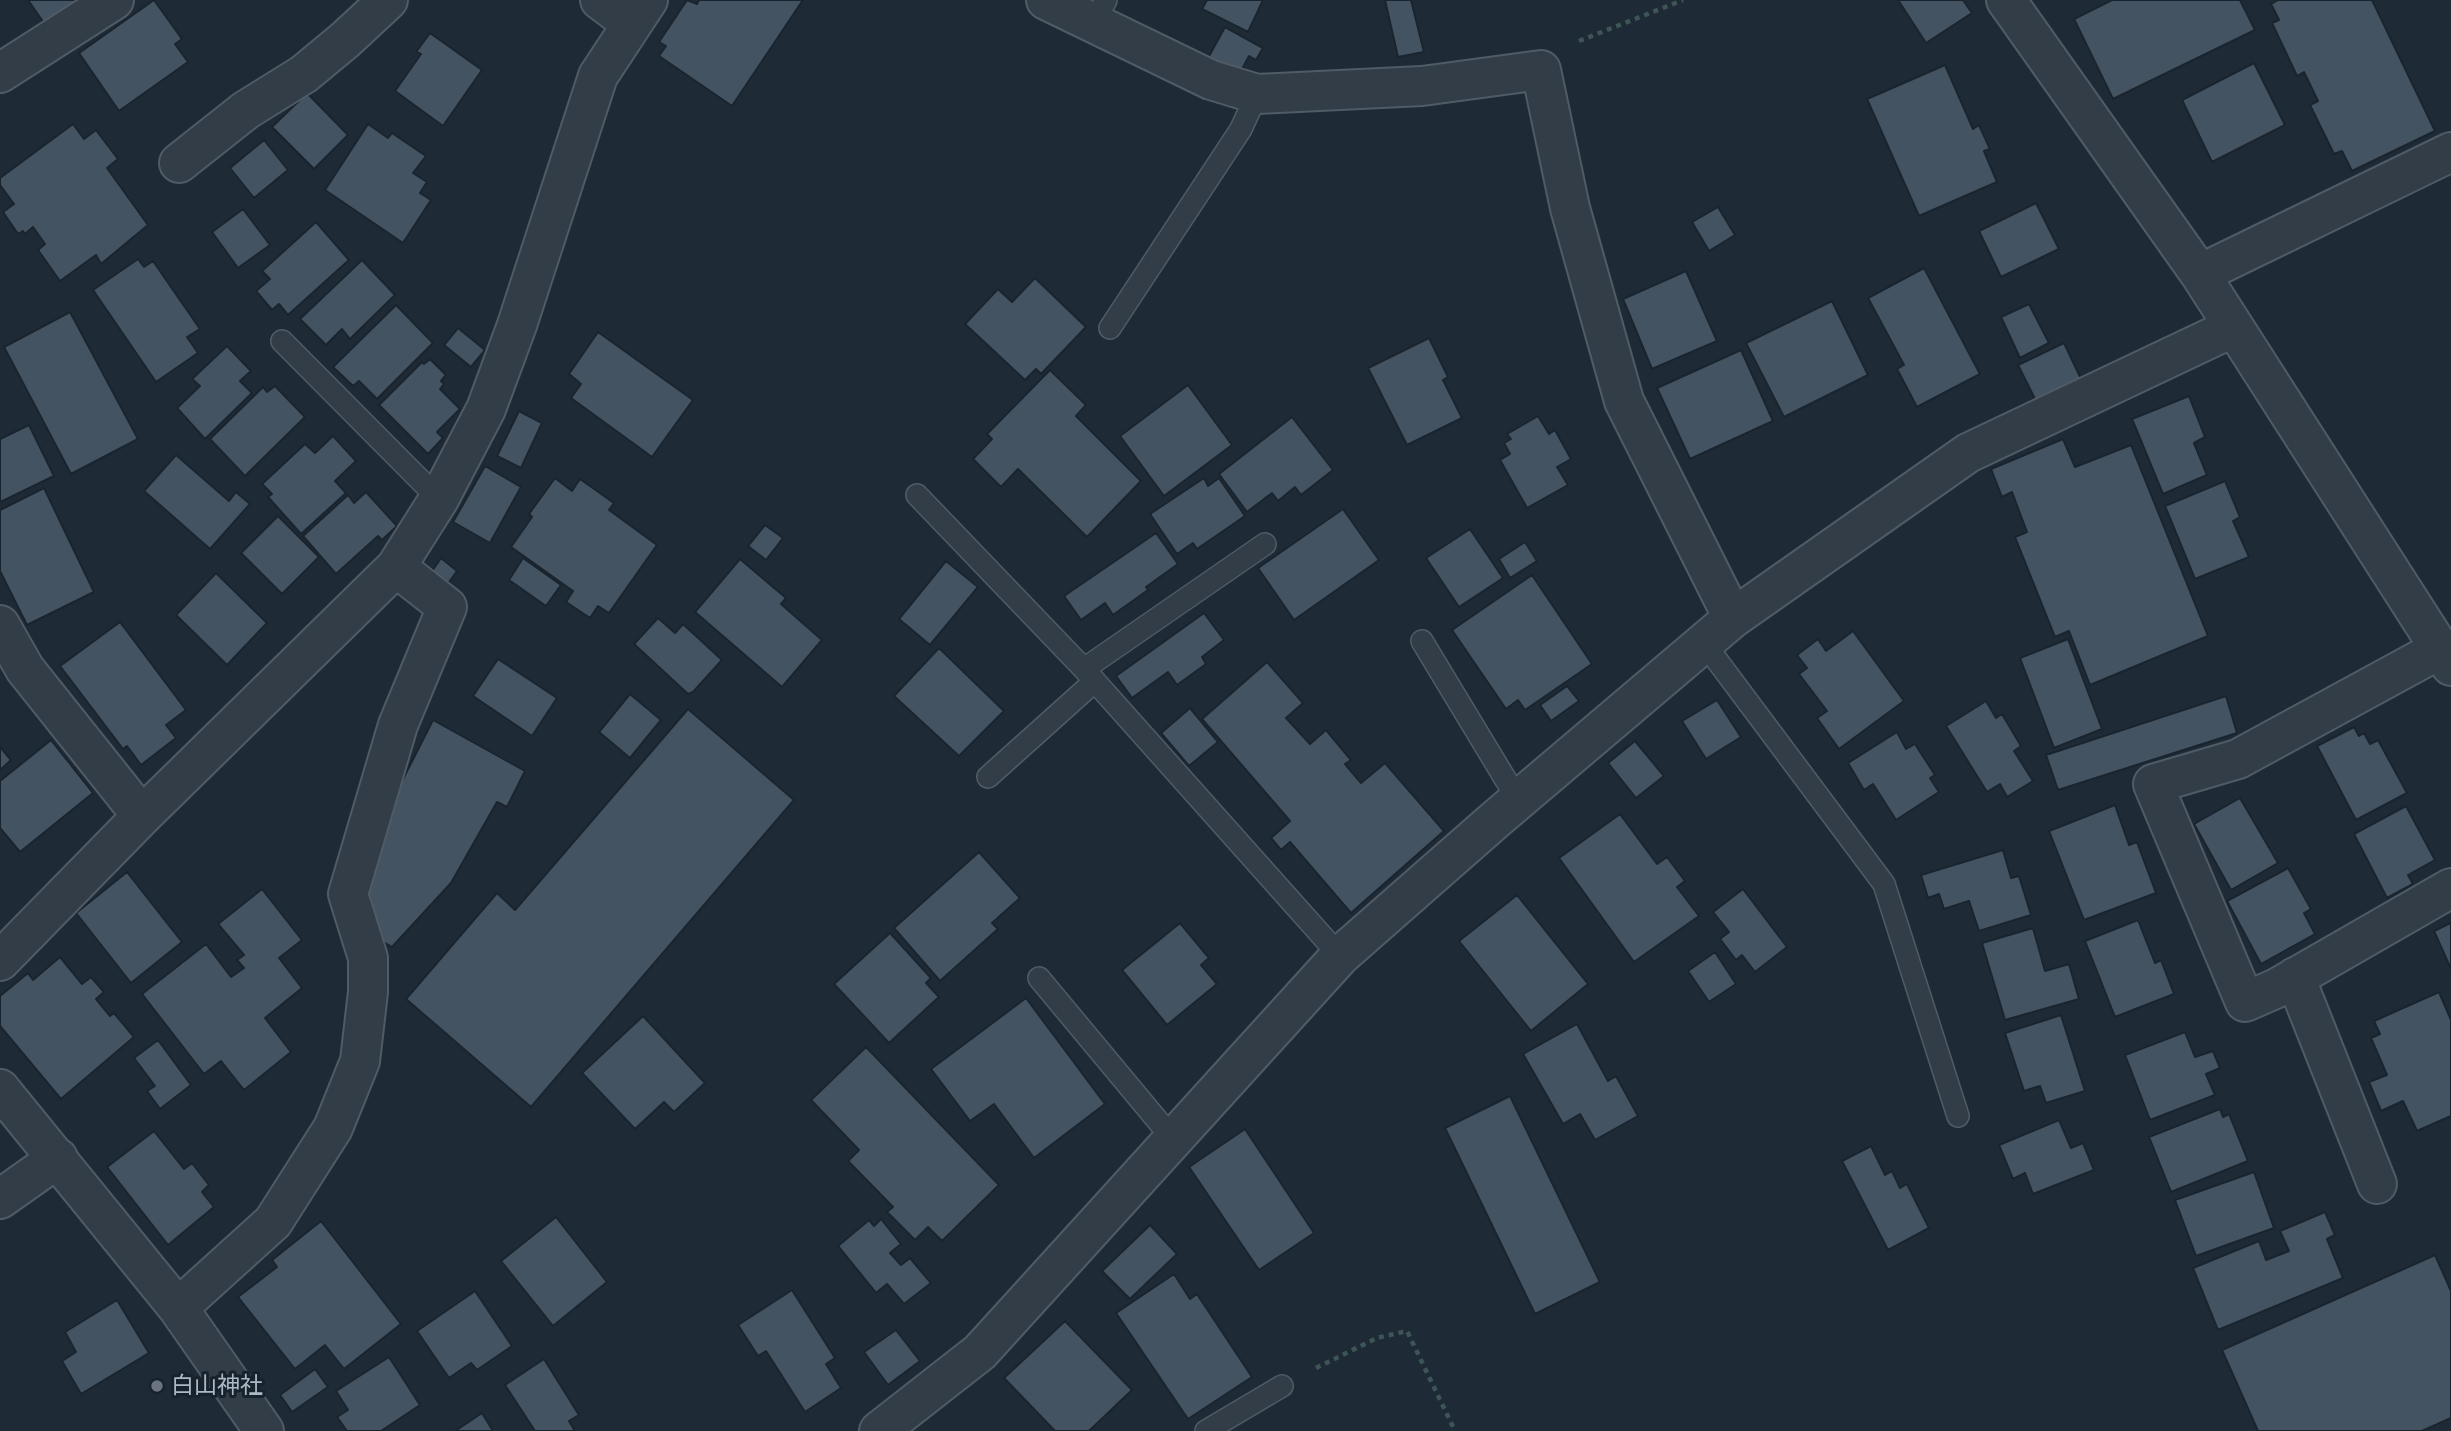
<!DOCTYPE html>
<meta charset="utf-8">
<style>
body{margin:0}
canvas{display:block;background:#1e2b37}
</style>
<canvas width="2451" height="1431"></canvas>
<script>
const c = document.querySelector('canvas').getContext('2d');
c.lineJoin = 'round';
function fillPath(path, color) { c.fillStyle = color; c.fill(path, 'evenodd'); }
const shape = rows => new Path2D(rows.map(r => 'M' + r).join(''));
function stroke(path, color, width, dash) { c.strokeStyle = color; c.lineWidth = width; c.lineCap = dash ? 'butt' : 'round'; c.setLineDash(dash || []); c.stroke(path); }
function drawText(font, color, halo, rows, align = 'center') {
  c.font = font + ' Karla,"Noto Sans JP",sans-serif'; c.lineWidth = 6; c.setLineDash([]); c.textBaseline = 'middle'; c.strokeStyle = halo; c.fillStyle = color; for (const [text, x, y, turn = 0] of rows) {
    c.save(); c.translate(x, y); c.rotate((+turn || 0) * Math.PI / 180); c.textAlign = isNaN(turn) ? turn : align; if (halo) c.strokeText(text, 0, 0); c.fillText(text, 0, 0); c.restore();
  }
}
const building = shape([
 [28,0,90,0,48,29,28,0],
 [154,0,182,39,175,44,188,62,119,111,79,53,154,0],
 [687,0,697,4,699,0,803,0,732,106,659,56,666,46,659,42,687,0],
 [1207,0,1263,0,1248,32,1202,9,1207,0],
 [1385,0,1411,0,1424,52,1398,57,1385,0],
 [1898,0,1963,0,1972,13,1926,43,1898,0],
 [2112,0,2240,0,2255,30,2113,99,2074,19,2112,0],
 [2278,0,2372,0,2435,131,2352,171,2342,151,2334,154,2310,105,2318,101,2304,72,2297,76,2272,23,2279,20,2271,4,2278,0],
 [1225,27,1263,48,1256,60,1249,56,1239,75,1208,58,1225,27],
 [430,33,482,70,443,126,395,91,421,54,416,52,430,33],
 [2254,63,2285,125,2212,162,2182,100,2254,63],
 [1945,65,1973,129,1979,125,1990,149,1984,151,1997,182,1919,216,1867,99,1945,65],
 [307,93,348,135,314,169,272,127,307,93],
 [73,124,84,139,96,130,118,159,107,168,148,225,101,264,96,255,60,281,38,250,45,244,33,227,25,234,23,231,18,234,3,212,14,204,0,185,0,178,73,124],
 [368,124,388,138,392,133,426,156,413,173,427,182,420,193,431,200,403,243,325,190,368,124],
 [264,140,288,170,254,198,230,168,264,140],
 [2036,203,2059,249,2001,277,1979,231,2036,203],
 [1718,207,1735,235,1709,251,1692,222,1718,207],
 [243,209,270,245,238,268,212,232,243,209],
 [316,222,349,260,288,315,279,304,272,310,256,291,270,279,262,271,316,222],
 [138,259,144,267,153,261,200,329,187,337,198,353,156,382,93,290,138,259],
 [362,260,395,295,350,339,342,329,326,345,300,319,362,260],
 [1924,268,1980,374,1917,407,1897,369,1904,365,1868,298,1924,268],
 [1686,271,1717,341,1652,369,1623,299,1686,271],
 [1035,278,1086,327,1041,374,1036,369,1025,380,965,324,998,289,1012,302,1035,278],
 [1832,301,1868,375,1784,417,1746,343,1832,301],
 [2029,304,2049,343,2020,358,2001,317,2029,304],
 [396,305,433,343,377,399,359,381,353,386,333,367,396,305],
 [70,312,138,439,71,474,4,347,70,312],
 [458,328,485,350,471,367,444,345,458,328],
 [598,332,693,400,652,457,571,398,581,384,569,374,598,332],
 [1429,338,1448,377,1443,380,1462,418,1407,445,1368,368,1429,338],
 [2064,343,2083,383,2038,405,2018,365,2064,343],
 [227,346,251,371,240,381,252,393,205,439,177,408,200,386,192,379,227,346],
 [1741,350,1773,421,1690,459,1657,388,1741,350],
 [430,359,446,375,441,381,444,384,440,389,460,409,437,432,443,438,428,454,379,405,422,362,424,364,430,359],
 [1050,370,1086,405,1076,416,1141,481,1087,537,1018,469,1001,487,973,459,992,439,987,434,1050,370],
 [1188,385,1232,445,1164,496,1120,436,1188,385],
 [275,386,305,417,245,476,210,439,263,387,267,392,275,386],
 [2189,396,2205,437,2194,443,2207,475,2163,494,2132,419,2189,396],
 [519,411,542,423,521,468,497,456,519,411],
 [1538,416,1549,434,1555,430,1571,459,1557,467,1568,485,1527,508,1500,460,1510,454,1504,443,1511,439,1507,434,1538,416],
 [1292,417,1333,470,1301,495,1295,487,1278,501,1272,493,1247,512,1219,474,1292,417],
 [29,425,54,476,0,502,0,439,29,425],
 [333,436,356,461,335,481,346,493,301,534,268,497,272,494,262,484,305,444,315,453,333,436],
 [2063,439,2075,467,2131,445,2208,636,2090,685,2069,631,2055,637,2015,537,2027,532,2012,492,2002,497,1991,469,2063,439],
 [176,455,229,501,236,492,250,504,210,549,144,491,176,455],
 [485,466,521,487,490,543,453,522,485,466],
 [555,478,572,491,580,479,614,503,609,510,657,545,609,613,598,606,590,618,566,602,573,591,511,547,532,517,529,514,555,478],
 [1204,478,1208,486,1219,478,1245,516,1197,549,1193,543,1177,554,1150,514,1204,478],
 [2225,481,2240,517,2233,521,2249,557,2195,579,2165,506,2225,481],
 [44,488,94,592,27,625,0,571,0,510,44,488],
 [366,492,397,526,382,540,378,536,336,574,303,536,348,495,354,503,366,492],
 [1343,509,1379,560,1294,620,1258,568,1343,509],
 [278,516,319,557,282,594,241,553,278,516],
 [765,525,783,538,766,560,748,546,765,525],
 [1470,529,1503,578,1459,607,1426,558,1470,529],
 [1156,533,1178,564,1146,587,1148,590,1113,615,1105,603,1081,620,1064,596,1156,533],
 [1525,542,1537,561,1510,578,1499,559,1525,542],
 [441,558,457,571,447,585,430,574,441,558],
 [523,558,561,585,546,606,509,580,523,558],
 [740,559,786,598,781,604,822,640,782,687,695,612,740,559],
 [946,561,978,587,930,645,899,619,946,561],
 [216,573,267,623,227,665,176,615,216,573],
 [1532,575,1592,664,1525,710,1518,700,1506,709,1452,630,1532,575],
 [1204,613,1224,640,1202,657,1206,664,1177,685,1168,672,1132,698,1116,676,1204,613],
 [658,618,675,633,683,624,722,660,693,692,688,694,634,644,658,618],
 [120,622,186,710,166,725,176,738,141,765,127,746,123,749,60,666,120,622],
 [1853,631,1904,701,1839,749,1817,718,1827,711,1799,674,1807,668,1797,655,1818,639,1826,651,1853,631],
 [2068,639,2102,729,2054,748,2020,658,2068,639],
 [939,648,1004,711,959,756,894,696,939,648],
 [498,659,557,698,532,736,473,696,498,659],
 [1267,662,1303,703,1286,718,1310,744,1326,730,1351,760,1345,764,1361,783,1385,763,1444,831,1351,913,1290,842,1281,850,1271,838,1290,821,1202,719,1267,662],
 [1567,686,1579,701,1551,721,1540,705,1567,686],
 [630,694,661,720,630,758,599,732,630,694],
 [2226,696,2237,733,2058,790,2046,755,2226,696],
 [1717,700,1741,737,1706,759,1682,721,1717,700],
 [1986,701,1996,718,2002,714,2021,746,2014,751,2033,781,2007,797,2000,784,1987,792,1946,726,1986,701],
 [1190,708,1218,742,1189,766,1161,733,1190,708],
 [688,709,794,800,531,1107,406,999,497,893,515,910,688,709],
 [433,720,525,771,507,807,497,802,451,883,392,947,368,933,362,909,374,836,433,720],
 [2354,727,2359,736,2364,733,2370,744,2378,740,2407,793,2356,820,2317,746,2354,727],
 [1897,732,1906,749,1915,744,1935,775,1930,778,1939,792,1896,820,1873,784,1864,790,1848,763,1897,732],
 [51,740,93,793,20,852,0,828,0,781,51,740],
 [1635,741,1664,776,1636,798,1608,763,1635,741],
 [0,747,11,760,0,770,0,747],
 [2240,798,2278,863,2231,890,2194,824,2240,798],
 [2115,805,2129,845,2137,842,2156,893,2084,920,2049,831,2115,805],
 [2406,806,2435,860,2408,875,2413,884,2387,898,2354,834,2406,806],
 [1620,814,1657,864,1667,857,1685,881,1677,887,1699,916,1634,962,1559,858,1620,814],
 [2003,850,2011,878,2019,876,2031,915,1979,931,1969,901,1944,909,1939,894,1928,898,1921,875,2003,850],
 [979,852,1020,898,992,923,998,929,940,981,894,928,979,852],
 [2288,868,2311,909,2304,913,2315,934,2261,964,2227,901,2288,868],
 [127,872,182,942,131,983,76,913,127,872],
 [262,889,302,940,279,958,302,988,265,1018,291,1052,244,1090,221,1061,204,1074,142,994,206,944,231,977,244,968,237,960,244,955,218,924,262,889],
 [1743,889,1787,947,1755,972,1742,955,1736,960,1720,939,1729,932,1713,912,1743,889],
 [1517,895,1588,984,1531,1031,1459,941,1517,895],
 [2138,920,2155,963,2161,960,2174,994,2115,1017,2085,941,2138,920],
 [1180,923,1209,958,1201,965,1217,984,1167,1025,1122,970,1180,923],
 [2451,923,2451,969,2434,931,2451,923],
 [2033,928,2045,971,2069,964,2079,999,2005,1020,1982,943,2033,928],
 [890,933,931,978,926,983,939,997,889,1043,834,984,890,933],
 [1715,952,1736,984,1709,1002,1688,971,1715,952],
 [60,957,82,984,91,977,104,992,96,999,110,1016,114,1013,134,1037,61,1099,0,1026,0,996,28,973,33,980,60,957],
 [2439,992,2451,1020,2451,1116,2417,1131,2403,1101,2381,1111,2369,1082,2387,1075,2371,1038,2380,1034,2374,1021,2439,992],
 [1026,998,1105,1104,1034,1158,994,1104,970,1121,931,1069,1026,998],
 [2061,1015,2085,1091,2046,1103,2040,1086,2024,1091,2005,1033,2061,1015],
 [643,1016,705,1083,674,1112,664,1102,635,1129,582,1073,643,1016],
 [1577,1024,1608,1081,1616,1076,1638,1116,1595,1140,1580,1114,1563,1124,1523,1054,1577,1024],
 [2185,1032,2195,1057,2213,1051,2220,1068,2206,1074,2215,1095,2150,1120,2125,1055,2185,1032],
 [158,1040,191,1085,160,1109,147,1091,155,1086,134,1058,158,1040],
 [866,1047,999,1185,942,1241,928,1227,915,1240,887,1212,893,1207,848,1161,859,1150,811,1100,866,1047],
 [1510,1096,1600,1282,1535,1314,1445,1128,1510,1096],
 [2220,1109,2223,1117,2229,1114,2248,1161,2171,1192,2149,1137,2220,1109],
 [2059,1120,2071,1148,2083,1143,2094,1170,2033,1194,2025,1173,2013,1179,1999,1145,2059,1120],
 [1245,1129,1314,1233,1259,1270,1189,1167,1245,1129],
 [154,1131,184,1169,192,1163,209,1185,202,1192,214,1207,168,1245,107,1167,154,1131],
 [1871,1146,1885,1175,1892,1171,1900,1188,1907,1184,1929,1228,1888,1250,1842,1161,1871,1146],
 [2254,1172,2274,1228,2196,1256,2175,1200,2254,1172],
 [2325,1212,2335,1235,2327,1239,2343,1278,2218,1330,2193,1268,2259,1241,2266,1260,2289,1251,2280,1231,2325,1212],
 [556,1217,607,1282,553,1326,501,1261,556,1217],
 [881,1219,901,1244,890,1253,901,1265,910,1258,931,1283,904,1304,887,1284,876,1293,838,1246,869,1220,874,1226,881,1219],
 [321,1221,401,1324,344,1369,325,1345,295,1369,238,1297,277,1267,272,1260,321,1221],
 [1150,1225,1177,1254,1130,1299,1102,1271,1150,1225],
 [2435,1255,2451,1291,2451,1418,2422,1431,2258,1431,2222,1350,2435,1255],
 [1174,1274,1190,1299,1197,1294,1252,1377,1188,1419,1116,1313,1174,1274],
 [792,1290,835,1358,826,1364,841,1388,805,1412,766,1351,758,1356,738,1325,792,1290],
 [475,1291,512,1346,477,1370,471,1363,449,1378,417,1331,475,1291],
 [117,1300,149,1353,81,1394,62,1361,76,1352,65,1332,117,1300],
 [1065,1321,1132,1390,1089,1431,1055,1431,1004,1378,1065,1321],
 [896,1330,920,1361,888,1385,864,1352,896,1330],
 [389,1357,420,1405,381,1431,347,1431,337,1417,348,1410,336,1391,389,1357],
 [544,1359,579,1415,569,1421,575,1431,535,1431,505,1385,544,1359],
 [315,1369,328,1387,292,1412,280,1395,315,1369],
 [482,1413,493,1431,455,1431,482,1413]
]);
const path = shape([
 [1579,41,1683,0],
 [1316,1368,1377,1338,1407,1331,1455,1431]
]);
const service = shape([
 [1094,23,1106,0],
 [1110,328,1241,129,1257,94],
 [282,341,439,499],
 [917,495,1084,669,1340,956],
 [1422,641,1518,800],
 [1704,643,1884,884,1958,1116],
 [1084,669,1265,544],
 [988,777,1095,681],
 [1039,978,1173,1139],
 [1206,1431,1282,1386]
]);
const minor = shape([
 [600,0,632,24],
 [1046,0,1211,80,1257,94,1422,86,1541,70,1570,208,1624,401,1733,618],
 [2006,0,2200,274,2451,666],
 [0,73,114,0],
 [179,163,246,110,304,74,345,40,388,0],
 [2200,274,2451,152],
 [0,625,25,669,142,816],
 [2440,649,2238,759,2153,784,2245,1002,2277,988,2451,888],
 [0,961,142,816,396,567,439,499,486,409,517,325,598,76,648,0],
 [2295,977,2377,1184],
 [0,1089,178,1308,264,1431],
 [0,1199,58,1158],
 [178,1308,273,1222,333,1128,360,1061,368,992,368,958,348,894,398,725,447,607,396,567],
 [879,1431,980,1352,1340,956,1496,819,1733,618,1968,453,2234,327]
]);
const markers = [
 [157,1386,7,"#6b7280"]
];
const poiNames = [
 ["白山神社",171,1386]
];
fillPath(building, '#445361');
stroke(building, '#1a242e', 2);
stroke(service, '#4f5b66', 24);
stroke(minor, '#4f5b66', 42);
stroke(path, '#3e5555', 4.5, [5, 5]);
stroke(service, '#323d47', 21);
stroke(minor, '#323d47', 38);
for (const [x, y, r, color] of markers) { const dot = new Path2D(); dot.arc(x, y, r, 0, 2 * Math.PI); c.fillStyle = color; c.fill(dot); stroke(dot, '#18222c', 2.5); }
drawText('23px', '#acb8c5', '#18222c', poiNames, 'left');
</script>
